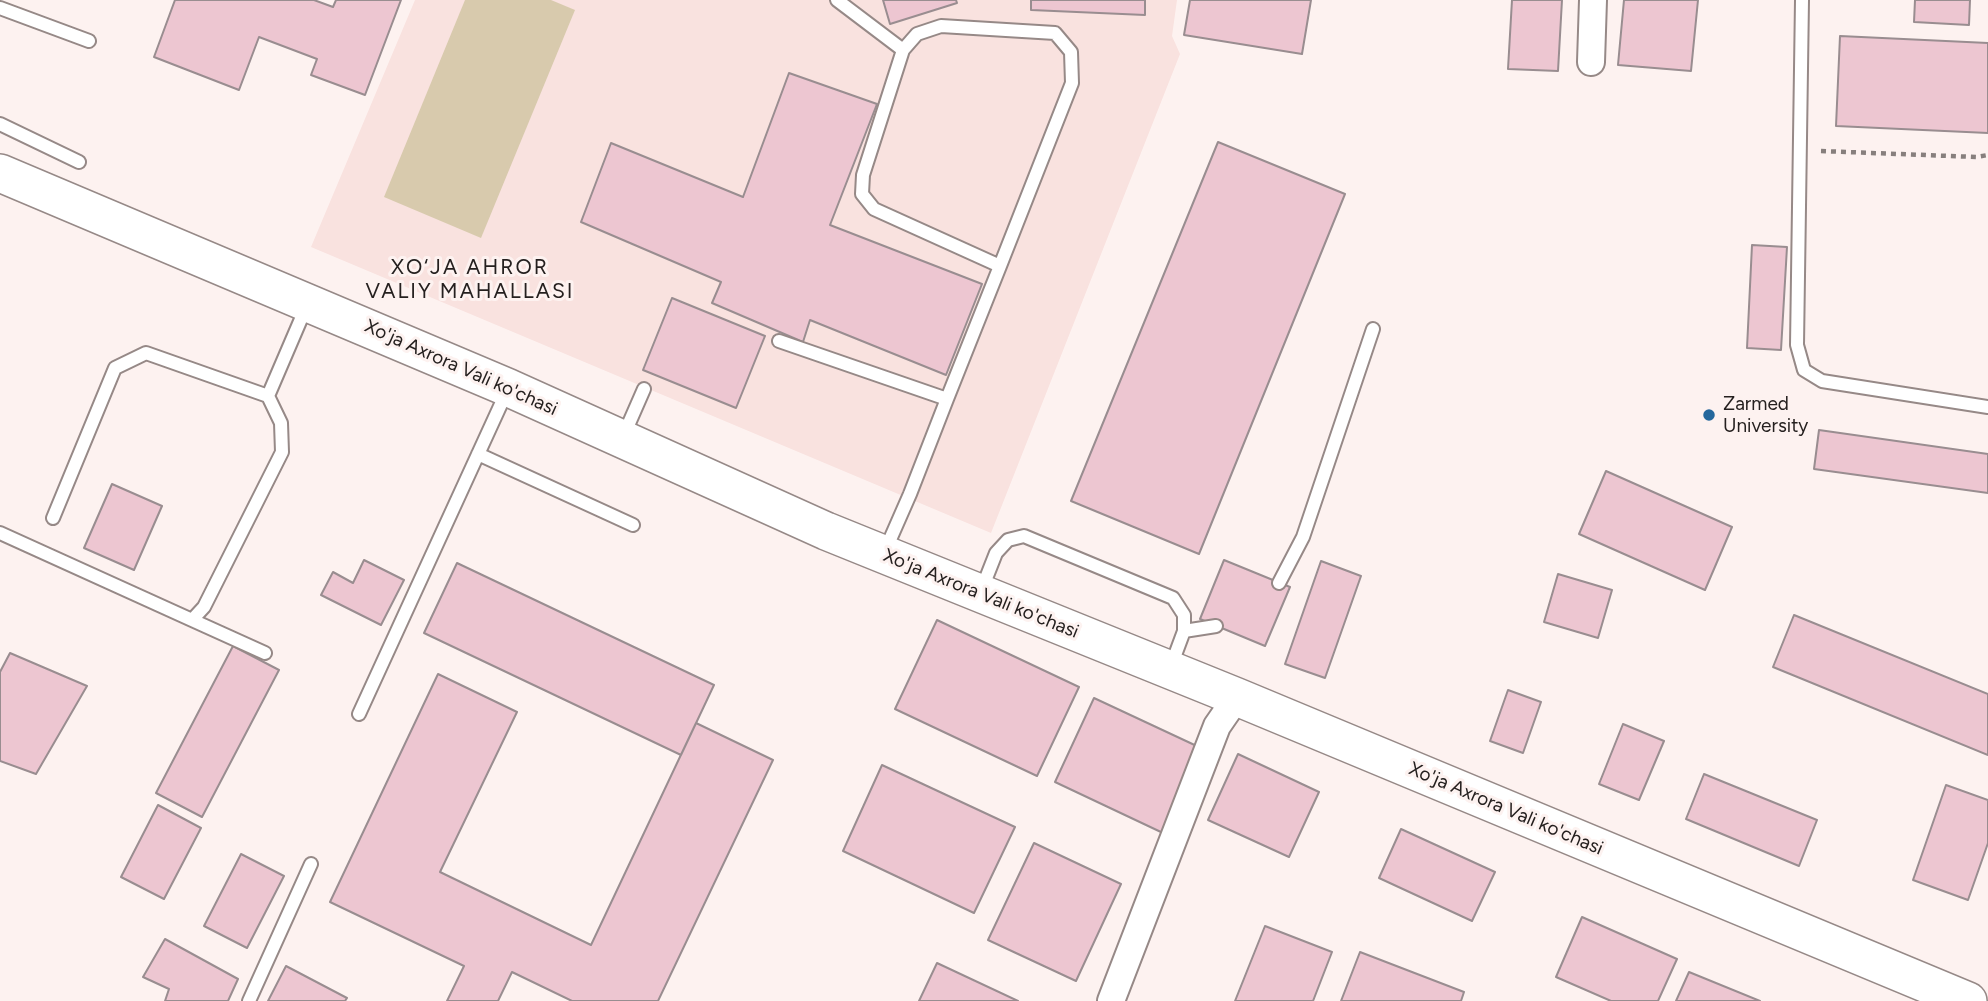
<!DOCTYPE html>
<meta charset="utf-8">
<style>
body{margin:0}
canvas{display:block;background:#fdf2f0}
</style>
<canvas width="1988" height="1001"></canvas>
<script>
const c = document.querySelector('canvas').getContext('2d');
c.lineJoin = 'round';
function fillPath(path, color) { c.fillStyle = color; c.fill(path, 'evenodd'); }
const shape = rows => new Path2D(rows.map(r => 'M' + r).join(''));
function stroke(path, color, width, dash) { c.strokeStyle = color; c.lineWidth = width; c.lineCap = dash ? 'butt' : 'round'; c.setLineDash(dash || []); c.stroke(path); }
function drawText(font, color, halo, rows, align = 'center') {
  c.font = font + ' Figtree,sans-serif'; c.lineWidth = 6; c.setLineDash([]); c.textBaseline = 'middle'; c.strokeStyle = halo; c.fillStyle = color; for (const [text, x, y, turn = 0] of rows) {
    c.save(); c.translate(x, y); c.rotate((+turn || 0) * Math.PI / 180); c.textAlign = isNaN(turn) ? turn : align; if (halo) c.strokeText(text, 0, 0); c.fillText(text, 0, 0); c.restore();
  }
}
const built = shape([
 [415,0,1177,0,1172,36,1180,54,991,533,311,247]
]);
const green = shape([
 [465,0,551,0,575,10,481,238,384,197]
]);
const building = shape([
 [175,0,314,0,333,7,336,0,401,0,365,95,311,75,317,59,259,37,239,90,154,57,175,0],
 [883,0,956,0,957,3,890,24,883,0],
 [1031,0,1145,0,1145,15,1031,10,1031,0],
 [1190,0,1311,0,1302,54,1184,35,1190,0],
 [1512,0,1562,0,1558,71,1508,69,1512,0],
 [1624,0,1698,0,1691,71,1618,65,1624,0],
 [1915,0,1970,0,1969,25,1914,22,1915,0],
 [1840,36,1988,43,1988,133,1836,126,1840,36],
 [789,73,877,104,830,225,982,284,946,375,810,320,803,342,712,303,721,282,581,222,611,143,743,197,789,73],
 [1218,142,1345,194,1199,554,1071,501,1218,142],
 [1752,245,1787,247,1781,350,1747,348,1752,245],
 [672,298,765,336,736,408,643,370,672,298],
 [1819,430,1988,454,1988,493,1814,469,1819,430],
 [1606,471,1732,527,1705,590,1579,534,1606,471],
 [112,484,162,506,134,570,84,548,112,484],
 [364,560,404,580,381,625,321,595,333,572,353,583,364,560],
 [1224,560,1290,587,1265,646,1200,619,1224,560],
 [1321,561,1361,576,1325,678,1285,664,1321,561],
 [457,563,714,685,681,755,424,633,457,563],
 [1558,574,1612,590,1598,638,1544,622,1558,574],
 [1794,615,1988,694,1988,755,1773,667,1794,615],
 [937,620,1079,687,1037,776,895,709,937,620],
 [233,646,279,670,202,817,156,793,233,646],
 [10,653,87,686,36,774,0,761,0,672,10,653],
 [438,674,517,712,440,872,591,945,696,723,773,760,658,1001,572,1001,512,972,498,1001,447,1001,464,966,330,902,438,674],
 [1508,690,1541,702,1523,753,1490,741,1508,690],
 [1094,698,1201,748,1163,833,1055,782,1094,698],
 [1623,724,1664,741,1639,800,1599,784,1623,724],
 [1238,754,1319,792,1289,857,1208,820,1238,754],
 [882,765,1015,827,974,913,843,851,882,765],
 [1704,774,1817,820,1799,866,1686,819,1704,774],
 [1946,785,1988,800,1988,843,1968,900,1913,880,1946,785],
 [158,805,201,828,164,899,121,877,158,805],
 [1401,829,1495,872,1472,921,1379,878,1401,829],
 [1034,843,1121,884,1076,981,988,940,1034,843],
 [241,854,284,876,247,948,204,926,241,854],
 [1582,917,1677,959,1658,1001,1611,1001,1556,977,1582,917],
 [1265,926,1332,952,1313,1001,1235,1001,1265,926],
 [165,939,238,979,228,1001,165,1001,169,989,143,977,165,939],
 [1360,952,1464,992,1461,1001,1341,1001,1360,952],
 [937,963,1018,1001,919,1001,937,963],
 [286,966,347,998,345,1001,268,1001,286,966],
 [1689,972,1760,1001,1676,1001,1689,972]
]);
const path = shape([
 [1821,151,1976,157,1988,155]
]);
const service = shape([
 [837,0,903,50],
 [1802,0,1797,345,1804,370,1822,381,1988,407],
 [0,8,89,41],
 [0,124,79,162],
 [779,341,947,399],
 [623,437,644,389],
 [478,454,633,525],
 [53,518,115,368,146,353,268,396,307,305],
 [0,533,192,620,204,607,282,452,281,423,268,396],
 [885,551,910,494,947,399,1000,266,1072,83,1071,52,1055,33,941,26,917,34,903,50,863,175,862,194,874,209,1000,266],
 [1279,583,1303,537,1373,329],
 [981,591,996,553,1008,540,1024,536,1173,598,1184,615,1184,631,1171,666],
 [192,620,265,653],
 [1184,631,1216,626],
 [359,714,507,391],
 [249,1001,311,864]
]);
const minor = shape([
 [1591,62,1593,0],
 [1111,1001,1217,726,1237,697]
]);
const secondary = shape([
 [0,173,509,388,826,531,1237,697,1968,1001]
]);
const markers = [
 [1709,415,7,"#24679c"]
];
const streetNames = [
 ["Xo'ja Axrora Vali ko'chasi",461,368,24],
 ["Xo'ja Axrora Vali ko'chasi",981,594,22],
 ["Xo'ja Axrora Vali ko'chasi",1506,809,23]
];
const poiNames = [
 ["Zarmed",1723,404],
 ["University",1723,426]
];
const neighbourhoodNames = [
 ["XO‘JA AHROR",470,268],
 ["VALIY MAHALLASI",470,292]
];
fillPath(built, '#f9e2df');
fillPath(green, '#d8caad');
fillPath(building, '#edc6d1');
stroke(building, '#998d90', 2);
stroke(service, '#968987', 16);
stroke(minor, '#968987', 30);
stroke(secondary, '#968987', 40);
stroke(path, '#877f7d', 4.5, [5, 5]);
stroke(service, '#fff', 12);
stroke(minor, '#fff', 26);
stroke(secondary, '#fff', 37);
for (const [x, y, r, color] of markers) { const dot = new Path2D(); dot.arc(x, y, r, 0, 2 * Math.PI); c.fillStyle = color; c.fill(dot); stroke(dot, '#fdf2f0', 2.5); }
drawText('19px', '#25201f', '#fdf2f0', streetNames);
drawText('19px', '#25201f', '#fdf2f0', poiNames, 'left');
c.letterSpacing = '2px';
drawText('21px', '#25201f', '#fdf2f0', neighbourhoodNames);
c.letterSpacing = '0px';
</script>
